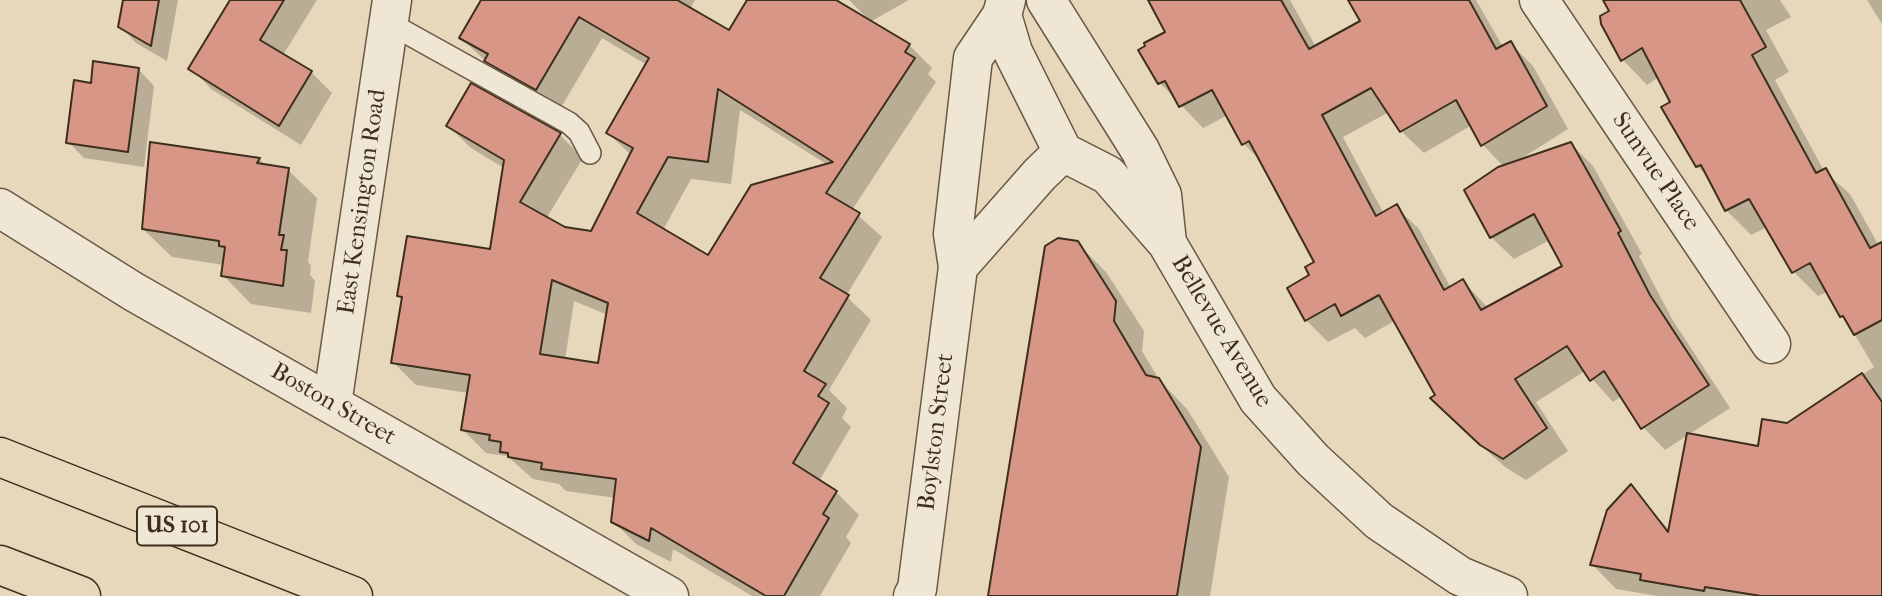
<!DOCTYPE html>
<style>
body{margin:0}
canvas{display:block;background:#e7d8bc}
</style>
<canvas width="1882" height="596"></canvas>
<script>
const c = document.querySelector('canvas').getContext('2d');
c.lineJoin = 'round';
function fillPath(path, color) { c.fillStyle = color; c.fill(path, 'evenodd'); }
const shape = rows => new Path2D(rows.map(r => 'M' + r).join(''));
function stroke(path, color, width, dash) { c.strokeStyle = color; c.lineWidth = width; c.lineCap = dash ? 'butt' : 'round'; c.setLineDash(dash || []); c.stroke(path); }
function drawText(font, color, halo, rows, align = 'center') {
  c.font = font + ' "IM FELL French Canon",serif'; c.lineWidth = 5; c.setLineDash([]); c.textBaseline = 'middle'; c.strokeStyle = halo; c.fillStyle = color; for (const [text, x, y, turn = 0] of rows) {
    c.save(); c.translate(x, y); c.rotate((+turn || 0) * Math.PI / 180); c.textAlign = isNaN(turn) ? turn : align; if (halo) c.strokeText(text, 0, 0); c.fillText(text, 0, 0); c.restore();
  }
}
const shadow = shape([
 [125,0,178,0,167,61,136,43,120,26],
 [232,0,317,0,283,55,311,72,332,93,301,145,211,89,191,68],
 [483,0,695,0,690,9,730,33,750,0,833,0,869,20,849,0,909,0,870,22,909,45,932,68,928,74,936,82,852,210,882,237,846,296,871,320,829,390,847,408,842,418,851,427,819,481,836,492,859,515,846,537,851,543,820,596,752,596,673,549,671,562,636,544,613,521,616,498,566,491,559,484,533,479,507,456,486,453,463,430,468,393,416,385,393,362,403,300,399,296,491,251,504,168,471,148,448,126,560,135,583,158,546,219,565,229,592,233,631,155,608,133,647,65,602,38,559,111,509,83,461,38],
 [740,110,828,165,709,258,663,230,691,179,731,184],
 [574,301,608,315,599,365,565,360],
 [1150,0,1290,0,1316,47,1362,22,1350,0,1476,0,1503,47,1510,43,1533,66,1568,129,1516,162,1571,144,1593,166,1642,254,1639,256,1672,319,1730,408,1688,435,1760,448,1787,425,1874,367,1829,291,1818,296,1794,272,1767,227,1751,235,1726,210,1710,179,1697,166,1659,77,1647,85,1623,60,1610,0,1780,0,1791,17,1766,30,1789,72,1775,80,1824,171,1850,194,1879,246,1882,244,1882,596,1657,596,1616,589,1592,564,1631,487,1670,531,1688,435,1665,450,1643,427,1622,396,1613,402,1585,371,1536,402,1568,451,1526,480,1505,467,1454,421,1394,321,1365,338,1355,328,1328,342,1306,320,1311,275,1317,262,1263,163,1244,144,1228,115,1203,128,1160,83,1167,32],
 [1389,112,1401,131,1424,153,1472,125,1483,145,1504,167,1491,237,1514,259,1550,240,1564,266,1488,308,1463,281,1451,288,1419,229,1396,207,1384,214,1343,137],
 [1867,0,1882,0,1882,24],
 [138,69,154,86,144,167,84,158,68,142,92,85],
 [152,144,259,159,266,166,288,170,317,198,308,262,311,265,310,275,315,281,311,313,251,304,223,275,224,265,172,257,143,229],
 [1077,243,1106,272,1144,331,1142,351,1160,381,1187,409,1229,477,1210,596,990,596]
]);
const building = shape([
 [123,0,159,0,151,46,118,27,123,0],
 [230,0,284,0,260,40,312,71,279,126,188,69,230,0],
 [481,0,677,0,729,30,747,0,836,0,910,44,905,52,915,58,826,193,860,213,820,278,849,295,804,371,826,384,818,396,829,403,793,463,837,491,823,514,829,518,784,596,766,596,651,528,649,541,611,522,616,479,541,469,542,463,508,457,508,453,500,452,501,442,489,440,490,435,461,430,470,375,391,363,402,297,397,296,407,236,490,249,504,160,446,126,471,83,561,133,520,202,565,227,591,231,633,148,606,133,649,58,579,17,536,90,484,61,488,54,459,38,481,0],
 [718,89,833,162,751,185,708,255,637,213,668,157,708,162,718,89],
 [552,280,608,303,598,363,540,354,552,280],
 [1148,0,1281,0,1309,49,1360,21,1348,0,1469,0,1496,49,1511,41,1547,106,1481,146,1456,100,1400,132,1371,88,1322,115,1376,216,1397,204,1444,290,1463,279,1481,310,1562,266,1534,214,1490,238,1464,190,1498,167,1571,142,1621,231,1618,233,1650,295,1709,385,1641,429,1604,371,1590,381,1567,346,1515,379,1547,428,1503,459,1480,445,1430,398,1435,395,1379,295,1341,316,1335,304,1305,321,1287,288,1309,275,1305,267,1314,262,1249,141,1242,145,1212,90,1179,107,1165,81,1158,84,1138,50,1145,46,1144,43,1165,32,1148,0],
 [1603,0,1740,0,1766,47,1752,55,1816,173,1826,168,1870,248,1882,242,1882,320,1854,335,1843,316,1840,317,1810,263,1792,273,1749,199,1725,211,1701,165,1696,167,1661,107,1670,102,1642,48,1621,61,1601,24,1600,16,1609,11,1603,0],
 [93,61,139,68,128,152,66,143,74,80,91,83,93,61],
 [150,142,260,158,257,163,289,168,279,235,284,235,281,250,287,250,283,286,221,276,225,247,219,246,219,241,142,229,150,142],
 [1058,238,1078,241,1116,301,1114,321,1146,375,1159,378,1201,447,1177,596,988,596,1045,246,1058,238],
 [1862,373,1882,402,1882,596,1761,596,1705,587,1704,591,1640,580,1641,574,1590,565,1607,510,1631,484,1668,532,1687,433,1758,446,1762,419,1787,423,1862,373]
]);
const service = shape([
 [389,23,569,123,579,132,590,153]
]);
const minor = shape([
 [1539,0,1771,344],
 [0,208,134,292,669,596],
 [958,267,1040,174,1063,152],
 [332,404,392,0],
 [913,596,917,589,958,267,953,234,973,58,1002,15]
]);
const tertiary = shape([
 [1006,0,1002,15,1013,52,1063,152,1108,175,1167,243,1258,399,1313,460,1379,521,1460,576,1508,596],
 [1046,0,1140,150,1162,195,1167,243]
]);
const motorway = shape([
 [0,457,353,596],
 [0,565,81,596]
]);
const shields = [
 [177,526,80]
];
const shieldNames = [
 ["US 101",177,526]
];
const streetNames = [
 ["Sunvue Place",1655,172,56],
 ["East Kensington Road",363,202,-82],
 ["Bellevue Avenue",1221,332,59],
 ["Boston Street",333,405,30],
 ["Boylston Street",937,432,-83]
];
fillPath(shadow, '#0003');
fillPath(building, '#d89786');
stroke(building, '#3d2f1e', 2);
stroke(service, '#685946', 24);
stroke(minor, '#685946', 41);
stroke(tertiary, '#685946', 41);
stroke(motorway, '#3d2f1e', 41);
stroke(service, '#efe6d3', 21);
stroke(minor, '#efe6d3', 38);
stroke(tertiary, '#efe6d3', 38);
stroke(motorway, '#e7d8bc', 38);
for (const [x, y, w] of shields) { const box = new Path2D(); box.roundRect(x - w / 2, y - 19.5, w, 39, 5); c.fillStyle = '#efe6d3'; c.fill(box); stroke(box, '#3d2f1e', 2); }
drawText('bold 23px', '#3d2f1e', null, shieldNames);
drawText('24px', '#3d2f1e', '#efe6d3', streetNames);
</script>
